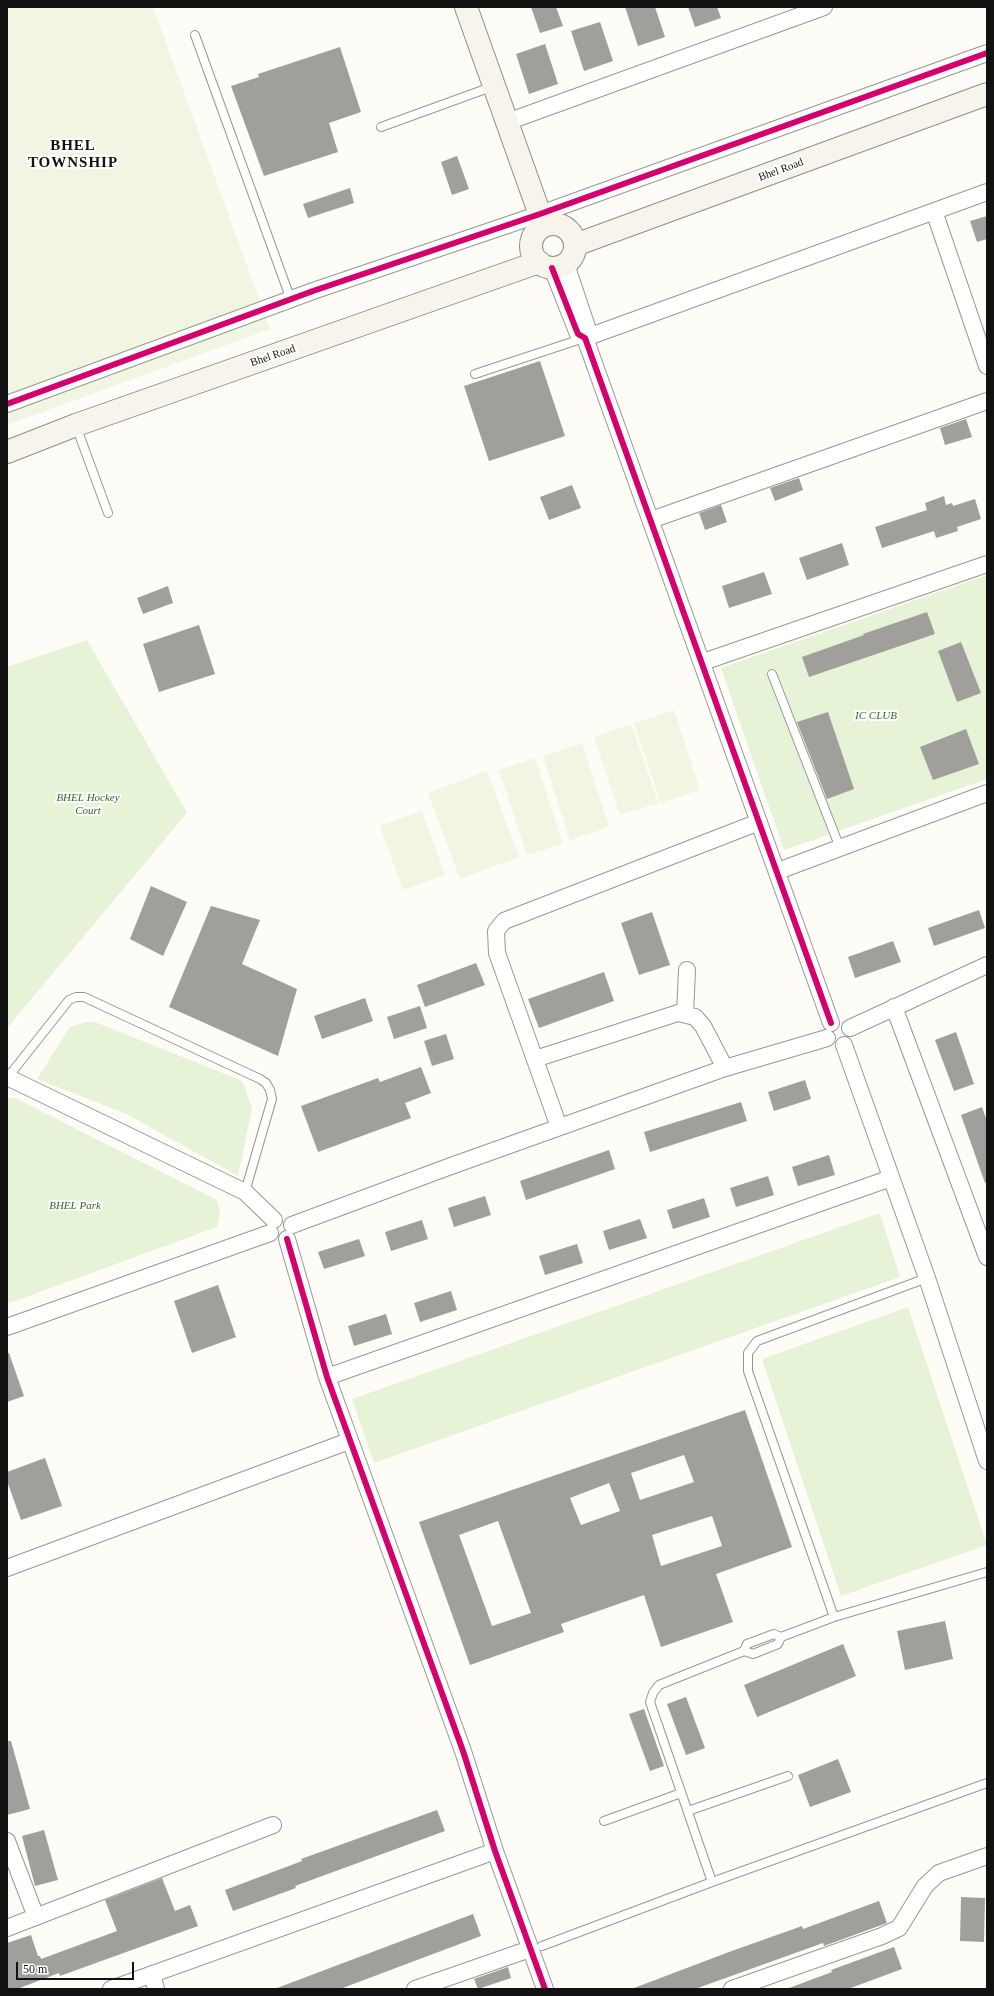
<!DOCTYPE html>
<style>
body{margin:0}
#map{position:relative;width:994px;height:1996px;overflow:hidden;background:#fdfcf7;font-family:Georgia,serif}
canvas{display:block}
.frame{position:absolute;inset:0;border:8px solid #111;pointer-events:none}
.scale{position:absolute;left:16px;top:1962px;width:118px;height:18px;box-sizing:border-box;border:2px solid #111;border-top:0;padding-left:5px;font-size:12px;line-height:14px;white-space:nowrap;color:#111;-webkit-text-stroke:3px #fff;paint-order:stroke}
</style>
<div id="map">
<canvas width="994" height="1996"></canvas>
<div class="frame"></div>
<div class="scale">50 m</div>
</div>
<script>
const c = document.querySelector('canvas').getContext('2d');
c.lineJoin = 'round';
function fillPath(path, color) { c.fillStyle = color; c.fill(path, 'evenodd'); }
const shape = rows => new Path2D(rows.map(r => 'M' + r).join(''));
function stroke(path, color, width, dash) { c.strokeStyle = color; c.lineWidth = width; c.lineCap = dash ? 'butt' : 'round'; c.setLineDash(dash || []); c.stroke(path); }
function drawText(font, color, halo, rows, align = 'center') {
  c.font = font + ' Georgia,serif'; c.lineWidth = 4; c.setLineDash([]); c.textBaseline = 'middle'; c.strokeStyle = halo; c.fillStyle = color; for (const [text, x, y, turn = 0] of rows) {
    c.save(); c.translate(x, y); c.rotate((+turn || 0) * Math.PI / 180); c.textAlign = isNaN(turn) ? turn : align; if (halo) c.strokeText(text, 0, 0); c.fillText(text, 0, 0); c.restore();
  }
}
const green = shape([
 [987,575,987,779,784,850,721,668],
 [87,640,187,813,7,1028,7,667],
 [86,1022,95,1022,240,1080,244,1085,252,1109,238,1176,126,1114,37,1079,70,1027],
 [7,1098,15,1098,217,1200,220,1214,217,1227,7,1304],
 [880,1213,900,1277,374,1463,352,1399],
 [908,1307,987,1545,841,1596,762,1359]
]);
const pitch = shape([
 [7,7,153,7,270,329,7,425],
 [674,710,700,790,661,803,634,723],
 [631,724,658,803,620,815,594,737],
 [582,743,609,827,570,840,543,756],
 [535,758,563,844,527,855,499,770],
 [487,771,519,857,460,879,428,793],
 [422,811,445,875,403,890,380,826]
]);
const building = shape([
 [531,7,556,7,563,26,540,33],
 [625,7,655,7,665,37,638,46],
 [688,7,717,7,721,18,695,27],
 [600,22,613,61,584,71,571,31],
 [545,44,558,84,529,94,516,54],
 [340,47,361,112,329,123,338,152,264,176,231,86,259,77,258,74],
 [457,156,469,189,452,195,441,162],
 [350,188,354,203,308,218,303,204],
 [987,216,987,239,977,242,970,221],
 [540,361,565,436,489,461,464,386],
 [966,419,972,437,945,445,940,428],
 [799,478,803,490,775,501,770,488],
 [572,485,581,508,549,520,540,497],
 [944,496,946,505,952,503,953,506,975,499,981,519,957,527,958,531,936,538,934,531,882,548,875,527,927,510,925,503],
 [721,505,727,522,705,530,699,513],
 [842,543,849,565,807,580,799,558],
 [764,572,772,594,729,608,722,586],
 [168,586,173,603,143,614,137,598],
 [927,612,935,634,809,677,802,657,864,635,863,634],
 [199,625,215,674,159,692,143,644],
 [961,642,981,693,957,702,938,651],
 [828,712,854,789,827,799,797,722],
 [966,729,979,764,933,780,920,747],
 [151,886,187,902,163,956,130,939],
 [211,906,260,920,242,964,297,989,278,1056,169,1007],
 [979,910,985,928,934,946,928,928],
 [652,912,670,965,639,975,621,923],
 [893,941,901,962,855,978,848,957],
 [476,963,485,985,425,1007,417,985],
 [604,972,614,1001,539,1028,528,999],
 [365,998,373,1021,322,1039,314,1016],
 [420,1006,427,1028,394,1039,387,1017],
 [956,1032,974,1084,954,1091,935,1040],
 [446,1034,454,1059,432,1066,424,1041],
 [421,1067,431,1093,405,1103,411,1118,318,1152,301,1106,378,1078,380,1082],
 [805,1080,811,1099,774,1111,768,1092],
 [741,1102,747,1121,650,1152,644,1132],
 [982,1107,987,1121,987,1183,985,1183,961,1115],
 [609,1150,615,1169,526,1200,520,1181],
 [829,1155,835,1175,798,1186,792,1167],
 [768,1176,774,1195,736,1207,730,1188],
 [485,1196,491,1215,454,1227,448,1208],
 [704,1198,710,1217,673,1229,667,1210],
 [640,1219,647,1238,609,1250,603,1231],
 [422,1220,428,1239,391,1251,385,1232],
 [359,1239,365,1256,324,1269,318,1252],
 [577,1244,583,1263,545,1275,539,1256],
 [218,1285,236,1337,192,1353,174,1301],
 [451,1291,457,1310,420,1322,414,1303],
 [386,1314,392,1334,354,1346,348,1326],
 [7,1353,9,1353,24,1396,7,1402],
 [745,1410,792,1547,716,1574,733,1622,661,1647,644,1595,561,1624,564,1632,470,1665,419,1522],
 [684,1455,694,1482,640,1500,631,1473],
 [609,1483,620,1511,581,1525,570,1498],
 [712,1516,722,1546,661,1566,652,1535],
 [498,1521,531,1613,492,1626,459,1535],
 [45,1458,62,1506,21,1520,7,1481,7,1472],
 [945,1621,953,1659,905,1670,897,1631],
 [843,1644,856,1676,757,1717,744,1685],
 [686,1697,705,1748,686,1755,667,1704],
 [644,1709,664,1766,650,1771,629,1714],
 [7,1741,11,1741,30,1809,7,1815],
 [838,1759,851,1792,810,1807,798,1775],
 [437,1810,445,1831,295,1886,296,1888,233,1911,225,1890,302,1861,301,1859],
 [44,1830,58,1880,35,1886,22,1836],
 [162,1878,175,1911,190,1905,198,1926,60,1976,59,1973,17,1989,7,1989,7,1943,31,1935,38,1956,40,1956,41,1959,117,1931,105,1900],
 [961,1897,985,1898,984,1942,960,1941],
 [879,1901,887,1923,824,1946,823,1943,695,1989,634,1989,634,1988,729,1952,802,1926,803,1929],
 [473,1914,481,1936,409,1963,340,1989,278,1989,277,1988],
 [894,1947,902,1969,848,1989,789,1989,789,1988,832,1972,831,1970],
 [508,1967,511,1978,478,1989,474,1979]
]);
const lane = shape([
 [195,35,291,300],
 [381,127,494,86],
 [475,374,584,338],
 [76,426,108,513],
 [772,674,840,848],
 [8,1077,69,1000,76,997,84,997,260,1079,266,1083,270,1090,272,1099,245,1192],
 [834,1617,987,1572],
 [744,1651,747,1644,774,1634,781,1637,834,1617,748,1371,748,1353,757,1341,927,1278],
 [688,1811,788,1776],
 [604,1821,681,1793],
 [712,1882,987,1783],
 [542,1946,712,1882,650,1702,653,1693,659,1685,744,1651,753,1654,778,1644,781,1637]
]);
const street = shape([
 [507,122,824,7],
 [934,211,987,366],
 [566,264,588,330,586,334],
 [552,268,578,334,585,338,831,1023],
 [585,338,987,192],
 [7,404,313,291,540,214,987,53],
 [651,520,987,401],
 [703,662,987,564],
 [778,871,987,793],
 [894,1007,987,1257],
 [685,1014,687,970],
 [850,1028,987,965],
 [844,1045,927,1278,987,1461],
 [535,1059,678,1013,695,1017,703,1026,725,1068],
 [7,1077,245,1192,274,1220],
 [559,1127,497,953,496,931,504,921,759,822],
 [292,1225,451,1166,725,1068,827,1038],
 [287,1239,327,1377,463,1751,495,1851,545,1989],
 [7,1327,270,1233],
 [327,1377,891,1178],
 [7,1568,349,1441],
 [7,1841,36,1917],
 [7,1928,273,1825],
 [152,1974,156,1989],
 [111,1989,495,1851],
 [415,1989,530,1949],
 [732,1989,882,1936,899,1928,925,1886,939,1873,987,1856]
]);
const secondary = shape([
 [466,7,544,226],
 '531 246a22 22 0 1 1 44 0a22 22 0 1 1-44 0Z',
 [575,245,987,94],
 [7,452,76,425,539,262]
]);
const cycleway = shape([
 [552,268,578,334,585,338,831,1023],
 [7,404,313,291,540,214,987,53],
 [287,1239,327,1377,463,1751,495,1851,545,1989]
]);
const streetNames = [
 ["Bhel Road",781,170,-20],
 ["Bhel Road",273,356,-19]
];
const parkNames = [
 ["IC CLUB",876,716],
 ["BHEL Hockey",88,798],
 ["Court",88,811],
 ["BHEL Park",75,1206]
];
const districtNames = [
 ["BHEL",73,146],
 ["TOWNSHIP",73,163]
];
fillPath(green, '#e7f3d7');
fillPath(pitch, '#f0f6e1');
fillPath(building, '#a19f9c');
stroke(lane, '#979795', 10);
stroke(street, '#979795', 18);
stroke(secondary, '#8e8d8b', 24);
stroke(lane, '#fffffe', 8);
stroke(street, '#fffffe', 16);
stroke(secondary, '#f6f4eb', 22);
stroke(cycleway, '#d6006c', 6);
drawText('11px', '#111', '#fff', streetNames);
drawText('italic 11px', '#2f6b1f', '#fff', parkNames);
c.letterSpacing = '1px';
drawText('bold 15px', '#111', '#fff', districtNames);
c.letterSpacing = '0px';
</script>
